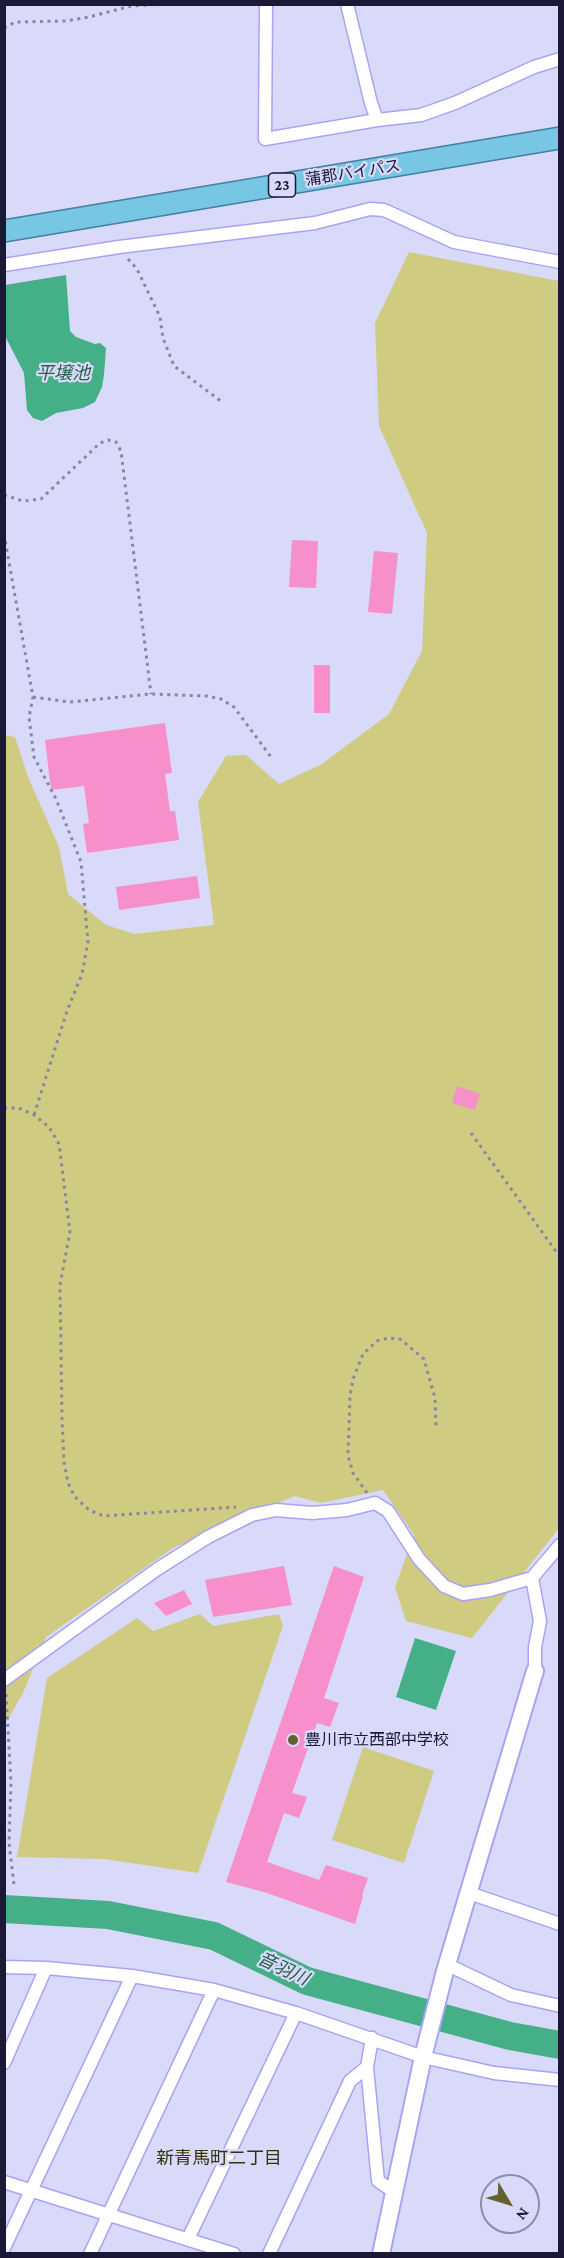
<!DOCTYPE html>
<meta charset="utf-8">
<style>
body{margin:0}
#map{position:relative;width:564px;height:2258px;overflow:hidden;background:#d9d9f9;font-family:"Crimson Pro",serif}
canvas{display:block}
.frame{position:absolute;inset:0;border:6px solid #1c1936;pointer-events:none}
.north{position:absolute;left:480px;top:2174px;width:60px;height:60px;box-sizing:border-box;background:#d9d9f9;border:2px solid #8d8cab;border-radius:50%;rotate:128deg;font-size:16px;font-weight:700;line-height:24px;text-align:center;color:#1c1936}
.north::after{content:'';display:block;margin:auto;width:21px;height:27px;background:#65612e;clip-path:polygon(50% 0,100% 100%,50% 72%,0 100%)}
</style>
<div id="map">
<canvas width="564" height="2258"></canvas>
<div class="frame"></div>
<div class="north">N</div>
</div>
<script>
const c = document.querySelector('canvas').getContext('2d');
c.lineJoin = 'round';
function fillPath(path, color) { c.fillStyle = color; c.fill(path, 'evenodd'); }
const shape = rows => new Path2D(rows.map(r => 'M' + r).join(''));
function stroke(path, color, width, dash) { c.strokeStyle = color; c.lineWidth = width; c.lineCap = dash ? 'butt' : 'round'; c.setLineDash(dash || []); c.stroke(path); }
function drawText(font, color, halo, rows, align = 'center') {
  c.font = font + ' "Crimson Pro","Noto Sans JP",serif'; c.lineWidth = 4.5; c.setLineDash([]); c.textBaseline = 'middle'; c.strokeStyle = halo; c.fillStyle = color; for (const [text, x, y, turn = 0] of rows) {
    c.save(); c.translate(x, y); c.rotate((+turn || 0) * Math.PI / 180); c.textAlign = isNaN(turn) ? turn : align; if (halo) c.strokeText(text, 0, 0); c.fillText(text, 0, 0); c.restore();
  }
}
const green = shape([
 [409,252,559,281,559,1528,472,1638,406,1621,395,1587,414,1535,383,1490,321,1503,295,1496,173,1548,46,1637,23,1693,5,1724,5,735,15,737,28,777,59,847,68,894,106,925,135,934,214,925,198,802,226,756,246,755,279,784,322,764,389,714,422,651,427,533,379,426,375,323],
 [200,1614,213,1626,279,1614,283,1626,198,1873,105,1859,17,1857,47,1678,137,1618,153,1631],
 [363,1747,434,1771,404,1863,332,1840]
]);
const water = shape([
 [66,275,70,331,76,337,95,344,100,343,106,348,104,375,102,387,95,402,83,408,56,413,42,421,33,418,27,410,24,373,5,336,5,285],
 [415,1638,456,1651,436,1710,396,1697]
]);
const river = shape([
 [4,1909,108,1915,214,1936,307,1981,510,2036,560,2045]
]);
const building = shape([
 [292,540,318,541,316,588,289,587],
 [374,551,398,553,392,614,368,612],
 [314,665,330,665,330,713,314,713],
 [165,723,172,773,165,774,170,811,175,811,179,840,87,853,83,824,89,823,84,786,51,790,45,740],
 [197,876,200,898,119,910,116,887],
 [457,1086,480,1094,475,1110,452,1103],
 [284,1566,292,1605,213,1617,205,1580],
 [334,1566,364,1577,324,1698,339,1703,330,1727,317,1723,292,1793,307,1797,299,1818,284,1813,267,1862,319,1880,326,1865,368,1878,362,1895,363,1896,355,1924,264,1892,226,1882],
 [184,1590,192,1604,166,1616,154,1603]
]);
const path = shape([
 [4,28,15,22,65,21,89,17,131,6,166,4],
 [128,259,137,269,160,317,163,338,174,366,222,402],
 [4,495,23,501,41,499,100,443,108,440,116,442,121,451,151,694],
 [4,534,33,697,29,717,34,757,56,799,81,862,88,942,82,974,67,1011,34,1115],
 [33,697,70,702,151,694,206,696,221,699,234,707,271,757],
 [4,1108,19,1108,34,1115,49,1127,59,1144,70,1232,60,1285,62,1418,64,1462,68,1483,75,1497,89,1510,104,1516,236,1507],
 [471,1133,560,1257],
 [367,1493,353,1473,348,1456,350,1396,353,1379,363,1354,377,1341,389,1338,400,1339,424,1359,435,1398,436,1427],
 [6,1694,11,1783,9,1843,14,1885]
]);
const minor = shape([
 [266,4,265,139,377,120,421,115,455,103,534,67,560,59],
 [347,4,371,103,377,120],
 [4,265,119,247,315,223,370,209,384,210,454,242,560,262],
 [532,1578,540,1621,535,1647,535,1671],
 [4,1680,156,1570,208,1537,252,1515,276,1510,312,1513,347,1510,375,1503,388,1511,419,1559,444,1586,463,1594,490,1590,532,1578,560,1545],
 [469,1893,560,1924],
 [448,1965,511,1995,560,2006],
 [4,1967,46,1968,132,1976,214,1990,296,2013,423,2057,494,2073,560,2080],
 [372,2038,367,2067,378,2181,393,2191],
 [4,2063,46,1968],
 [4,2182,234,2254],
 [188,2239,296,2013],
 [4,2248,132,1976],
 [90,2254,214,1990],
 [269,2254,350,2081,367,2067]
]);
const tertiary = shape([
 [381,2254,423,2057,445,1971,535,1671]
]);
const trunk = shape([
 [4,231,560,138]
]);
const markers = [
 [293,1740,6,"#65612e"]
];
const shields = [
 [282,185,27]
];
const shieldNames = [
 ["23",282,185]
];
const streetNames = [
 ["蒲郡バイパス",353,173,-9]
];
const poiNames = [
 ["豊川市立西部中学校",305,1740]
];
const waterNames = [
 ["平壌池",63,373],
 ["音羽川",283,1969,25]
];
const neighbourhoodNames = [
 ["新青馬町二丁目",219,2158]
];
fillPath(green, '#cfcb81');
fillPath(water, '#45b088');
stroke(river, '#45b088', 28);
fillPath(building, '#f78fca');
stroke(minor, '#a8a4f1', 15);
stroke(tertiary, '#a8a4f1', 20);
stroke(trunk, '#4180a2', 24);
stroke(path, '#8786a5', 3, [3, 4.5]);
stroke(minor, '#fff', 12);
stroke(tertiary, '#fff', 16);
stroke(trunk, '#77c6e3', 21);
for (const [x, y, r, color] of markers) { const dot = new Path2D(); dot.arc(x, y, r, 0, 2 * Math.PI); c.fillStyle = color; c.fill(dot); stroke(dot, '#d9d9f9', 2); }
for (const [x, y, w] of shields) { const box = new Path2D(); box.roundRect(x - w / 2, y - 12, w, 24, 4.5); c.fillStyle = '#d9d9f9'; c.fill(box); stroke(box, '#1c1936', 1.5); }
drawText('bold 15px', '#1c1936', null, shieldNames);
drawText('16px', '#1c1936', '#d9d9f9', streetNames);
drawText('16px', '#1c1936', '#d9d9f9', poiNames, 'left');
drawText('italic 18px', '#265e49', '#d9d9f9', waterNames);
drawText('18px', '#353308', '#d9d9f9', neighbourhoodNames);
</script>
